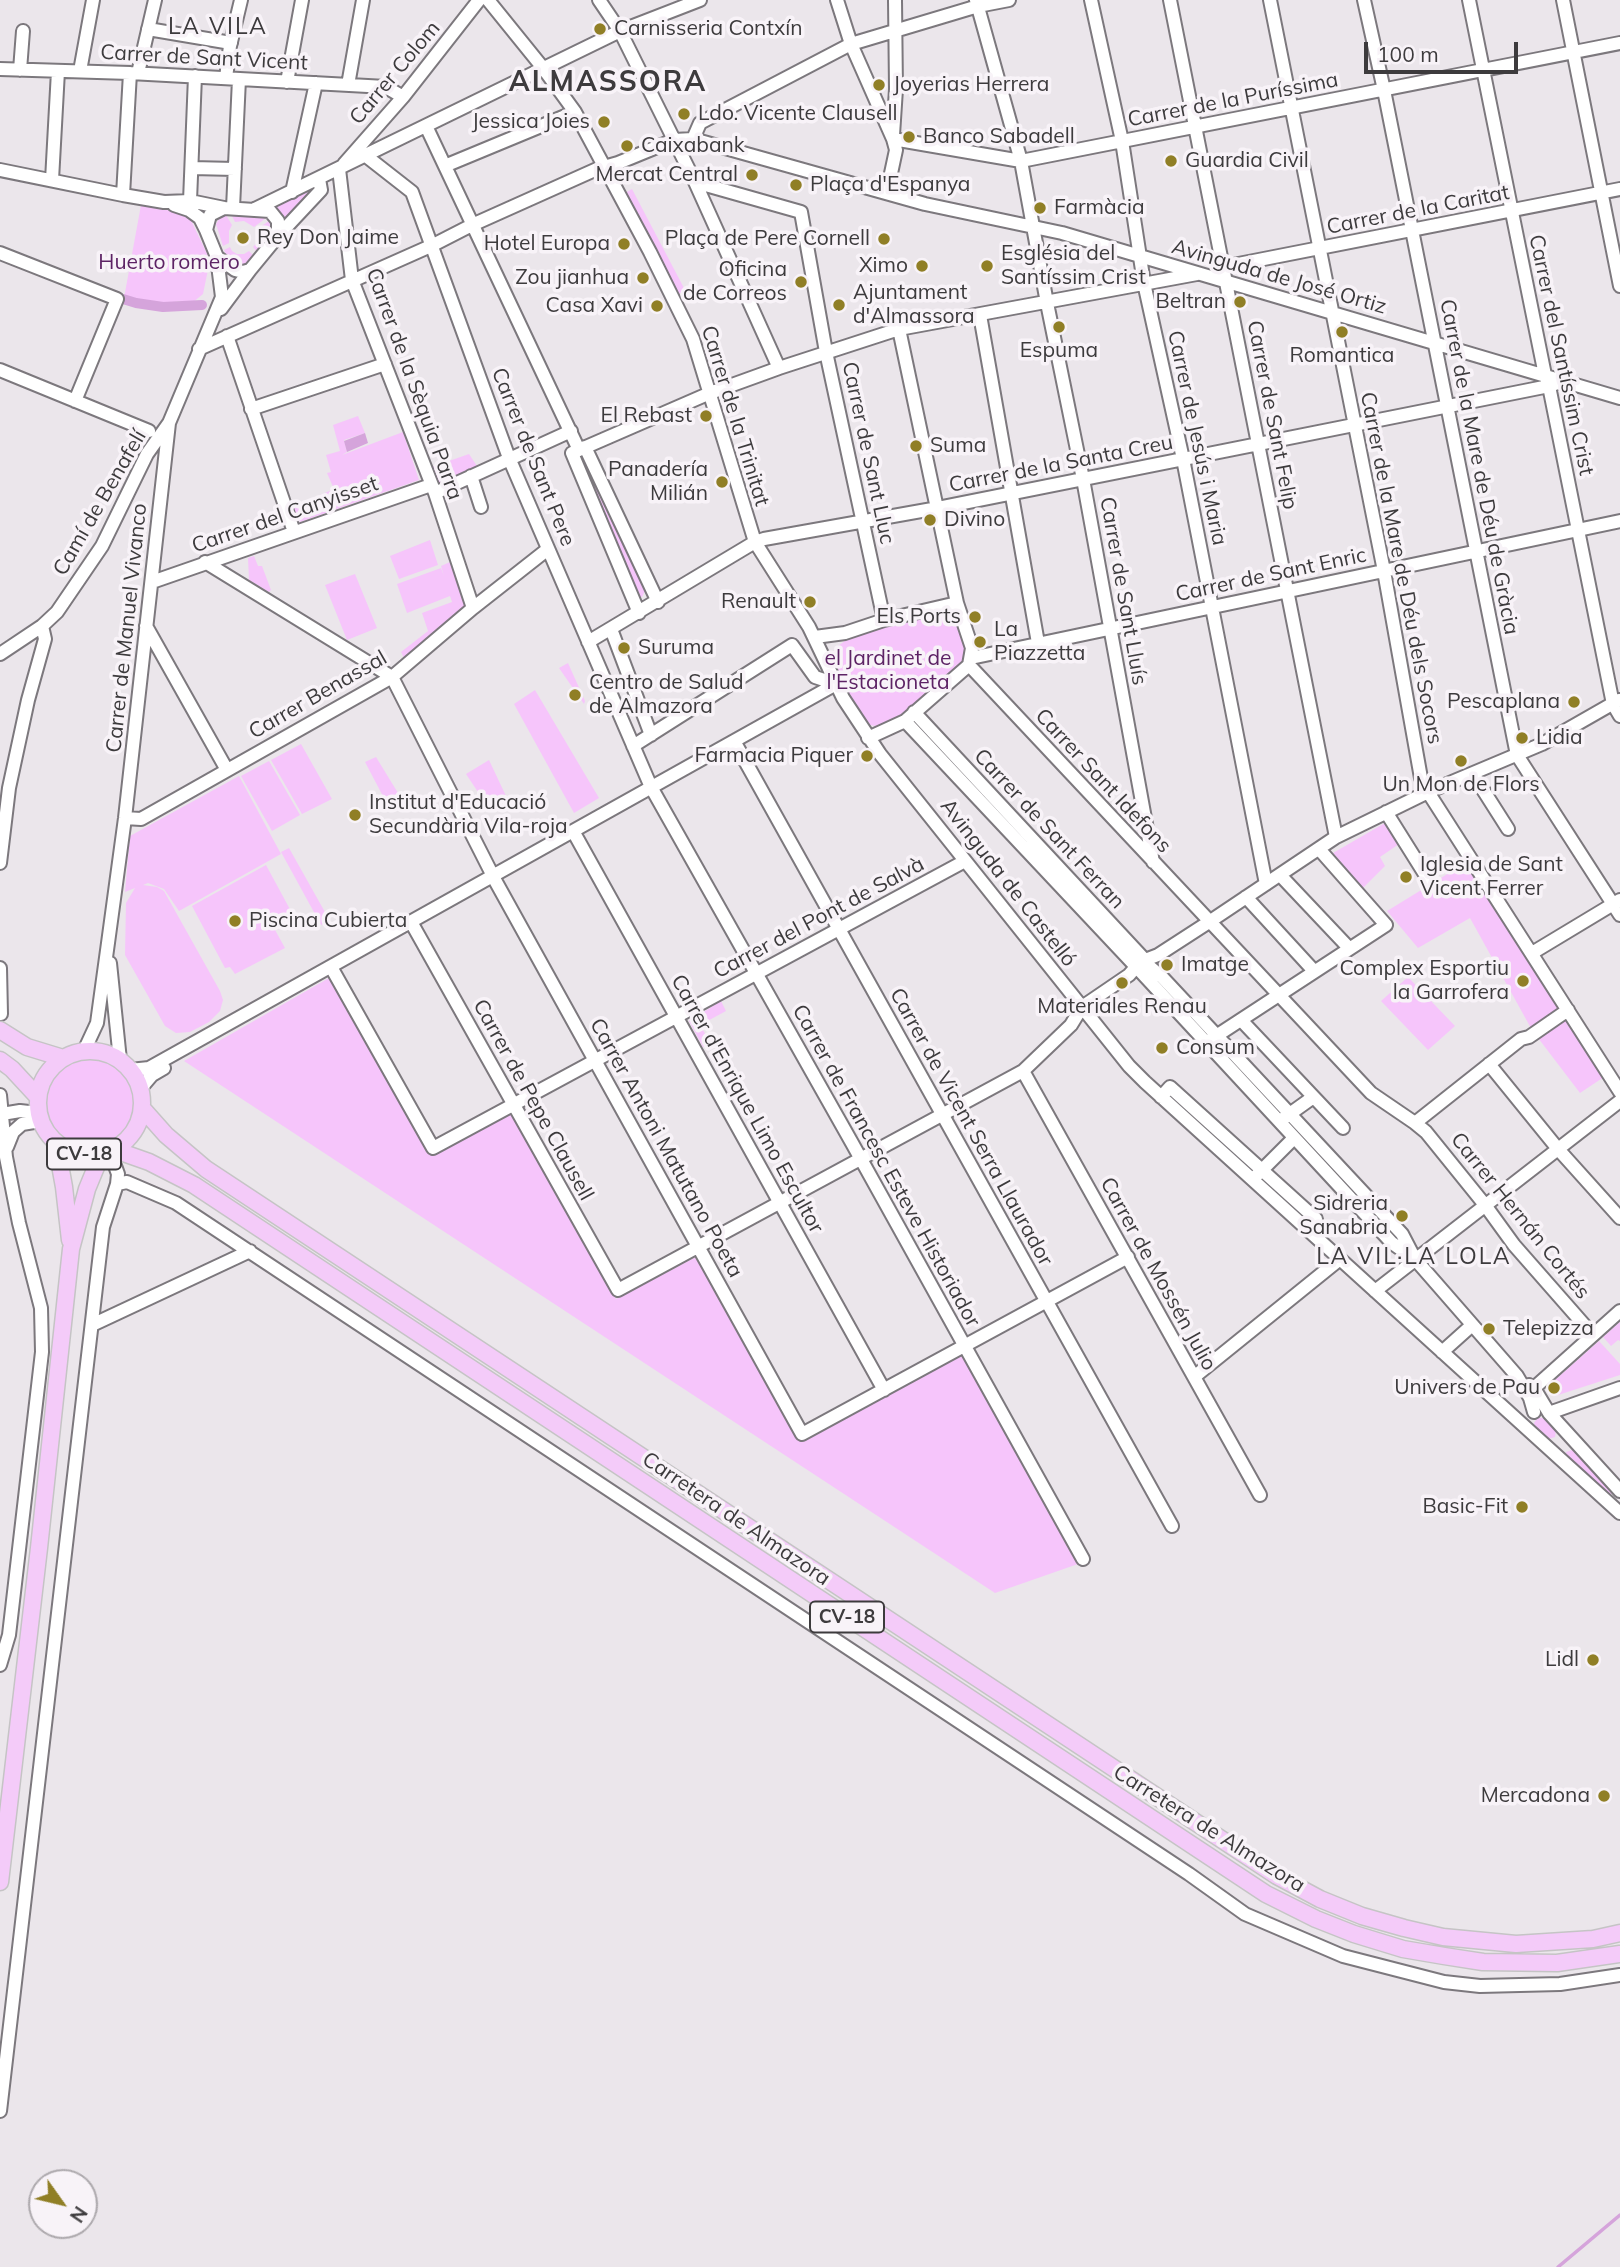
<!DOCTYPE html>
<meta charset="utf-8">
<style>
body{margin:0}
#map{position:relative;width:1620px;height:2267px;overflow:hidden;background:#ebe6eb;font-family:Mulish,sans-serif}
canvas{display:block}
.north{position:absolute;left:28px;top:2169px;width:70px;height:70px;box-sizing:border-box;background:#f8f3f8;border:2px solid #ada9ad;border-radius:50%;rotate:124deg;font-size:19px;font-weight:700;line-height:28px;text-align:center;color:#3d3b3d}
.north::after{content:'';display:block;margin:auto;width:24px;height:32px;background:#907f26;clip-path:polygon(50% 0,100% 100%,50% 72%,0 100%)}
.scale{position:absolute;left:1364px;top:42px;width:154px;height:32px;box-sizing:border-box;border:4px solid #3d3b3d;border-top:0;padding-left:9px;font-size:21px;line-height:24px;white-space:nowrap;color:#3d3b3d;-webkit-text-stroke:5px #f8f3f8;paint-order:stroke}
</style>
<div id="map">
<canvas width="1620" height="2267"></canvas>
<div class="north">N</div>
<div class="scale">100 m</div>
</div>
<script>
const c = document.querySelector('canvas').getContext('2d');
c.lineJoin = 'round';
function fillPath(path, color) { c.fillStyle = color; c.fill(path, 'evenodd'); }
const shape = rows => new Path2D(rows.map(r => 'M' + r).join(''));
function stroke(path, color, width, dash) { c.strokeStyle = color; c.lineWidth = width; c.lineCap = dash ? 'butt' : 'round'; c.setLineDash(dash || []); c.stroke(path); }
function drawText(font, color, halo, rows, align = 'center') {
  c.font = font + ' Mulish,sans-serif'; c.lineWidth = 7; c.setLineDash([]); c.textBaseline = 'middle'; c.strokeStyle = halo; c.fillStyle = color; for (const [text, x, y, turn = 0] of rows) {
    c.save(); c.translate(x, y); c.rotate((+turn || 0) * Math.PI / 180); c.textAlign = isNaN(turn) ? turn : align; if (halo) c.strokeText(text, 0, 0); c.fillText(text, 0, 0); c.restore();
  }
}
const green = shape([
 [318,186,285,227,281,214,273,205],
 [632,189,685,290,679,294,625,193],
 [141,205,188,214,210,260,203,294,192,303,180,301,162,304,124,298],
 [231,214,262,216,266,218,254,227,244,221,235,222],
 [226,215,232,225,229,231,229,243,223,246,216,224,219,219],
 [269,221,271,225,271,233,257,252,253,247,259,240,257,229],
 [230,247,232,251,237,254,244,254,249,251,254,256,245,265,236,265,227,256,224,250],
 [358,416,365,433,344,440,347,452,342,455,403,432,419,480,300,522,293,507,334,489,327,473,331,472,326,455,340,451,333,425],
 [469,454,479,469,441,485,432,477,429,468],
 [581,454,645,591,642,597,636,596,578,456],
 [430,540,438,565,399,579,390,556],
 [254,556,258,566,262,566,271,590,269,592,249,580,248,558],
 [450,562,465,607,404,658,401,652,428,631,422,613,452,602,450,596,407,613,397,584,441,568,444,576,441,566],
 [355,574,377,628,347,640,325,585],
 [940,612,958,623,966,643,966,654,962,663,900,719,882,727,870,725,862,718,836,672,833,659,838,646,854,634],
 [568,663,585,701,584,704,559,668],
 [535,690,599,798,574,813,514,704],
 [301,744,332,799,302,814,271,760],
 [376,757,398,793,385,800,365,762],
 [489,760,506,796,488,807,466,774],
 [269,761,300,815,272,831,241,776],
 [239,776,281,854,179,911,164,889,148,883,143,885,157,887,164,891,220,991,223,1000,220,1011,209,1022,190,1032,176,1033,165,1026,125,955,126,903,135,888,125,892,130,836],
 [1385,823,1399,844,1380,857,1385,866,1363,888,1333,853],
 [289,848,330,921,321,925,281,852],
 [1467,862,1562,1015,1604,1077,1580,1093,1532,1030,1470,918,1418,948,1387,911],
 [266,865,292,913,275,923,272,917,269,919,285,948,235,974,230,967,225,968,192,906],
 [1408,977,1455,1026,1428,1050,1381,1001],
 [329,978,430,1154,510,1111,616,1299,696,1257,799,1440,963,1355,1078,1564,995,1593,184,1061],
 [721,1001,726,1011,700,1025,710,1042,703,1047,689,1021],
 '44 1103a45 45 0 1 1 90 0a45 45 0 1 1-90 0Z',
 [1620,1322,1620,1341,1618,1340,1611,1346,1603,1337],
 [1599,1341,1620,1364,1620,1375,1555,1396,1547,1387],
 [1538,1417,1545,1419,1556,1430,1555,1437,1548,1439,1535,1428,1534,1423],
 [1572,1450,1612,1492,1611,1495,1567,1457,1566,1452]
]);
const water = shape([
 [365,433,368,443,347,452,344,441]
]);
const stream = shape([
 [1558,2267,1620,2215]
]);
const canal = shape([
 [123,299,136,303,163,307,202,305]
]);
const minor = shape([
 [488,0,543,68,575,112,650,252,693,339,755,542,809,627,843,698,880,754,1129,1066,1145,1082,1620,1513],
 [599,0,620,31,695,182,779,368],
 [837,0,851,44,893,139,896,150,887,192],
 [976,0,1021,161,1047,303,1083,479,1153,862],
 [1091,0,1122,141,1144,283,1183,459,1266,884],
 [1170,0,1336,837],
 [1270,0,1384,571,1421,778,1428,792,1620,1092],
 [1364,0,1384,90,1517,755,1620,915],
 [1469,0,1545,375,1549,386,1613,704,1620,716],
 [1563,0,1620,286],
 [148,29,231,43],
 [0,69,130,73,386,87,403,97],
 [20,70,23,31],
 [80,71,93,0],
 [138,73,155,0],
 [226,78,230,46,241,0],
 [287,82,302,0],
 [348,85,363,0],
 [426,126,579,450],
 [893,135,896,89,895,0],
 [693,139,700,123,851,44,978,6,1009,0],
 [893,139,1021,161,1620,43],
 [366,156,412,192,509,458,651,787,852,1143,1083,1559],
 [344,164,403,97,479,0],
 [447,165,575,112],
 [192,168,235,169],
 [339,169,352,280,435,493,473,608],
 [0,170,123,195,164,202,190,201,224,208],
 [52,180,58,71],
 [695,182,801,212,826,352,884,620],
 [292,192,316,83],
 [123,195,130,73],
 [190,201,195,76],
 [174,205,189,210,200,218,206,230],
 [233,208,239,79],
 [255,209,620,31,700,0],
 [278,236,321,190,319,179],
 [0,253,117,299,75,401],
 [1223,267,1620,189],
 [221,309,250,270],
 [980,315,1038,643],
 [899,329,957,603],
 [227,336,294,532],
 [199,349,433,245,472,225,597,169,618,163,674,140,693,139,925,204,1062,233,1620,398],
 [0,370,149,431],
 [251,409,385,364],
 [585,447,658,602],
 [471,476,481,507],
 [435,493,571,431],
 [205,562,392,677,496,882,802,1434,1128,1257],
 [152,582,431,485],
 [639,613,572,453,710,393,779,368,899,329,1197,274],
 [146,626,227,770],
 [611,629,651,735],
 [815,637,845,633,884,620,957,603,972,648,969,665,905,721,868,738],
 [588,642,755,542,764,539,938,508,1549,386,1563,381],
 [0,654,42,626,57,612,102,546,147,454,169,423],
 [971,658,1620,521],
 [969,665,1371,1093,1415,1123,1426,1132,1485,1205,1514,1245,1593,1335],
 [914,712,1144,959],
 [905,721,1141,972],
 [734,741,1172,1526],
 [633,746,792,645,815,677,836,684],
 [1473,774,1508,829],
 [1386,812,1428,879],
 [125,818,141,819,392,677,473,608,548,549],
 [573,831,884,1390],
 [0,863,9,788,28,700,45,639,42,626],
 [1280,875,1349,948],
 [1246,897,1314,971],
 [411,922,618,1290,1023,1071,1071,1025,1082,1007,1129,975,1136,967],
 [1532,953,1620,900],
 [1145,960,1158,955,1209,922,1336,837,1428,792,1542,744,1619,700],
 [110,963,120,1060],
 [1149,966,1162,977,1402,1234,1415,1259,1517,1376,1530,1398,1534,1412],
 [331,967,433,1148,965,861],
 [0,968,1,1014],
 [1141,972,1392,1243,1412,1257],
 [1241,1020,1343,1128],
 [1210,1040,1386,925,1319,849],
 [84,1051,97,1023,108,943,125,818,169,423,222,297,217,257,206,230,210,215,224,208,270,211,278,221,278,236,250,270,243,272,235,270,217,257],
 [1489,1064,1558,1149,1620,1218],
 [130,1070,149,1068,836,684],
 [1023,1071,1260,1495],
 [140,1089,152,1075,164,1068],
 [0,1095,6,1157,19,1223,41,1308,42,1352,9,1635,0,1665],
 [1161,1097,1170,1087,1316,1219,1307,1230],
 [2,1114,20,1111,38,1113],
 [1284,1118,1312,1098],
 [1415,1123,1521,1039,1529,1037,1568,1010],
 [7,1147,13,1132,22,1124,40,1121],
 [1257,1175,1294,1138],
 [117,1184,127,1182,176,1203,1189,1874,1245,1914,1343,1956,1444,1982,1480,1986,1560,1984,1620,1975],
 [1375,1291,1620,1101],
 [92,1325,250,1251],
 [1442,1352,1471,1326],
 [1194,1377,1340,1259],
 [1529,1385,1534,1388,1549,1413,1620,1491],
 [1534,1388,1620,1311],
 [1549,1413,1620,1388],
 [0,2111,103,1227,117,1184,118,1174,110,1152]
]);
const major = shape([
 [0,1030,27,1047,63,1058],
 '38 1103a52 52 0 1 1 104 0a52 52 0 1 1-104 0Z',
 [0,1060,12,1069,37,1096],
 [142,1108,166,1135,206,1169,1277,1876,1320,1899,1362,1916,1404,1928,1443,1937,1516,1944,1593,1939,1620,1933],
 [56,1143,64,1187,70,1240],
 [115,1150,149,1162,194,1185,1266,1894,1316,1919,1354,1934,1403,1949,1444,1956,1483,1962,1557,1963,1620,1954],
 [0,1882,39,1548,71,1249,87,1189,101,1155]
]);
const markers = [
 [600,29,7,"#907f26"],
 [879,85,7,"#907f26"],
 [684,114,7,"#907f26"],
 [604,122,7,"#907f26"],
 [909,137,7,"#907f26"],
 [627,146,7,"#907f26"],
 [1171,161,7,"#907f26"],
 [752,175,7,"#907f26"],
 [796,185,7,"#907f26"],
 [1040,208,7,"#907f26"],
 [243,238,7,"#907f26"],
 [884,239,7,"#907f26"],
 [624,244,7,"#907f26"],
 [922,266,7,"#907f26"],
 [987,266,7,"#907f26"],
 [643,278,7,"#907f26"],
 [801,282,7,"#907f26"],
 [1240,302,7,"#907f26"],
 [839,305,7,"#907f26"],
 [657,306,7,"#907f26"],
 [1059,327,7,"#907f26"],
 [1342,332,7,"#907f26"],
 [706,416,7,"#907f26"],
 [916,446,7,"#907f26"],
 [722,482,7,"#907f26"],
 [930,520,7,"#907f26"],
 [810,602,7,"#907f26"],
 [975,617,7,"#907f26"],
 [980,642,7,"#907f26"],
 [624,648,7,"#907f26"],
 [575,695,7,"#907f26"],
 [1574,702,7,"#907f26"],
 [1522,738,7,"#907f26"],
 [867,756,7,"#907f26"],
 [1461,761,7,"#907f26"],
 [355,815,7,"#907f26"],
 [1406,877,7,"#907f26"],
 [235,921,7,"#907f26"],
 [1167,965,7,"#907f26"],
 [1523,981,7,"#907f26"],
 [1122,983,7,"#907f26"],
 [1162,1048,7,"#907f26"],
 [1402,1216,7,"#907f26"],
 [1489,1329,7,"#907f26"],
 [1554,1388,7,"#907f26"],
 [1522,1507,7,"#907f26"],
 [1593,1660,7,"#907f26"],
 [1604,1796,7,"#907f26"]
];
const shields = [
 [84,1154,74],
 [847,1617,74]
];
const shieldNames = [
 ["CV-18",84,1154],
 ["CV-18",847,1617]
];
const poiNames = [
 ["Carnisseria Contxín",614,29],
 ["Joyerias Herrera",893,85],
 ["Ldo. Vicente Clausell",698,114],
 ["Jessica Joies",590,122,"right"],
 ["Banco Sabadell",923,137],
 ["Caixabank",641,146],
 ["Guardia Civil",1185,161],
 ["Mercat Central",738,175,"right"],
 ["Plaça d'Espanya",810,185],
 ["Farmàcia",1054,208],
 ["Rey Don Jaime",257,238],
 ["Plaça de Pere Cornell",870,239,"right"],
 ["Hotel Europa",610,244,"right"],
 ["Església del",1001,254],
 ["Santíssim Crist",1001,278],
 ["Ximo",908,266,"right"],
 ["Oficina",787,270,"right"],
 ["de Correos",787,294,"right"],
 ["Zou jianhua",629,278,"right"],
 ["Ajuntament",853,293],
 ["d'Almassora",853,317],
 ["Beltran",1226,302,"right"],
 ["Casa Xavi",643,306,"right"],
 ["Espuma",1059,351,"center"],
 ["Romantica",1342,356,"center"],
 ["El Rebast",692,416,"right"],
 ["Suma",930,446],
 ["Panadería",708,470,"right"],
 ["Milián",708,494,"right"],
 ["Divino",944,520],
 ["Renault",796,602,"right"],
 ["Els Ports",961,617,"right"],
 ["La",994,630],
 ["Piazzetta",994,654],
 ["Suruma",638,648],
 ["Centro de Salud",589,683],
 ["de Almazora",589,707],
 ["Pescaplana",1560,702,"right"],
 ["Lidia",1536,738],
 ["Farmacia Piquer",853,756,"right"],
 ["Un Mon de Flors",1461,785,"center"],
 ["Institut d'Educació",369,803],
 ["Secundària Vila-roja",369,827],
 ["Iglesia de Sant",1420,865],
 ["Vicent Ferrer",1420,889],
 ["Piscina Cubierta",249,921],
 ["Imatge",1181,965],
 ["Complex Esportiu",1509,969,"right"],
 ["la Garrofera",1509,993,"right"],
 ["Materiales Renau",1122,1007,"center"],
 ["Consum",1176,1048],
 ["Sidreria",1388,1204,"right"],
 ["Sanabria",1388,1228,"right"],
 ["Telepizza",1503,1329],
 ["Univers de Pau",1540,1388,"right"],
 ["Basic-Fit",1508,1507,"right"],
 ["Lidl",1579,1660,"right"],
 ["Mercadona",1590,1796,"right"]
];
const streetNames = [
 ["Carrer de Sant Vicent",204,58,3],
 ["Carrer Colom",395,73,-50],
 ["Carrer de la Puríssima",1233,100,-11],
 ["Carrer de la Caritat",1418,210,-11],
 ["Avinguda de José Ortiz",1279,277,16],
 ["Carrer del Santíssim Crist",1561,355,78],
 ["Carrer de la Sèquia Parra",414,384,70],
 ["Carrer de Sant Felip",1272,415,79],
 ["Carrer de la Trinitat",735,416,73],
 ["Carrer de Jesús i Maria",1197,438,78],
 ["Carrer de Sant Lluc",868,453,78],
 ["Carrer de Sant Pere",533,457,68],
 ["Carrer de la Santa Creu",1061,464,-11],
 ["Carrer de la Mare de Déu de Gràcia",1479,467,79],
 ["Camí de Benafelí",100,503,-60],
 ["Carrer del Canyisset",285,515,-19],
 ["Carrer de la Mare de Déu dels Socors",1401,568,79],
 ["Carrer de Sant Enric",1271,575,-12],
 ["Carrer de Sant Lluís",1123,591,80],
 ["Carrer de Manuel Vivanco",127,628,-84],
 ["Carrer Benassal",318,695,-30],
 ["Carrer Sant Idefons",1103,781,47],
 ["Carrer de Sant Ferran",1049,829,47],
 ["Avinguda de Castelló",1008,883,52],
 ["Carrer del Pont de Salvà",819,918,-28],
 ["Carrer de Pepe Clausell",533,1100,61],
 ["Carrer d'Enrique Limo Escultor",747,1104,61],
 ["Carrer de Vicent Serra Llaurador",971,1127,61],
 ["Carrer Antoni Matutano Poeta",666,1148,61],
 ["Carrer de Francesc Esteve Historiador",886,1166,61],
 ["Carrer Hernán Cortés",1520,1216,51],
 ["Carrer de Mossén Julio",1158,1274,61],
 ["Carretera de Almazora",736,1519,34],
 ["Carretera de Almazora",1209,1829,32]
];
const parkNames = [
 ["Huerto romero",169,263],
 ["el Jardinet de",888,659],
 ["l'Estacioneta",888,683]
];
const neighbourhoodNames = [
 ["LA VILA",218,27],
 ["LA VIL·LA LOLA",1414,1257]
];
const districtNames = [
 ["ALMASSORA",608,83]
];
fillPath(green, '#f6c5fb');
fillPath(water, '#d5a4db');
stroke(stream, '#d5a4db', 3.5);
stroke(canal, '#d5a4db', 10);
stroke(minor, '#7c787d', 16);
stroke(major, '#c5c4c5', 19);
stroke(minor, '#fff', 12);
stroke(major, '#f4cbf9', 16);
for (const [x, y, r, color] of markers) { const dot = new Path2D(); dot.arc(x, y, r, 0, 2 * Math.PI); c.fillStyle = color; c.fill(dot); stroke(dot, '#f8f3f8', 2.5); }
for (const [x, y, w] of shields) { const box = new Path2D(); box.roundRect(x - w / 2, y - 15.5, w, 31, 5); c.fillStyle = '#f8f3f8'; c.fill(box); stroke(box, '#3d3b3d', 2); }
drawText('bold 19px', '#3d3b3d', null, shieldNames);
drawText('21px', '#3d3b3d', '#f8f3f8', poiNames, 'left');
drawText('21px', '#3d3b3d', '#f8f3f8', streetNames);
drawText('21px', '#5d2365', '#f8f3f8', parkNames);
c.letterSpacing = '2px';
drawText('23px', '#3d3b3d', '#f8f3f8', neighbourhoodNames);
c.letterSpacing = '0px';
c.letterSpacing = '2px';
drawText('bold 28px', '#3d3b3d', '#f8f3f8', districtNames);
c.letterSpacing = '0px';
</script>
